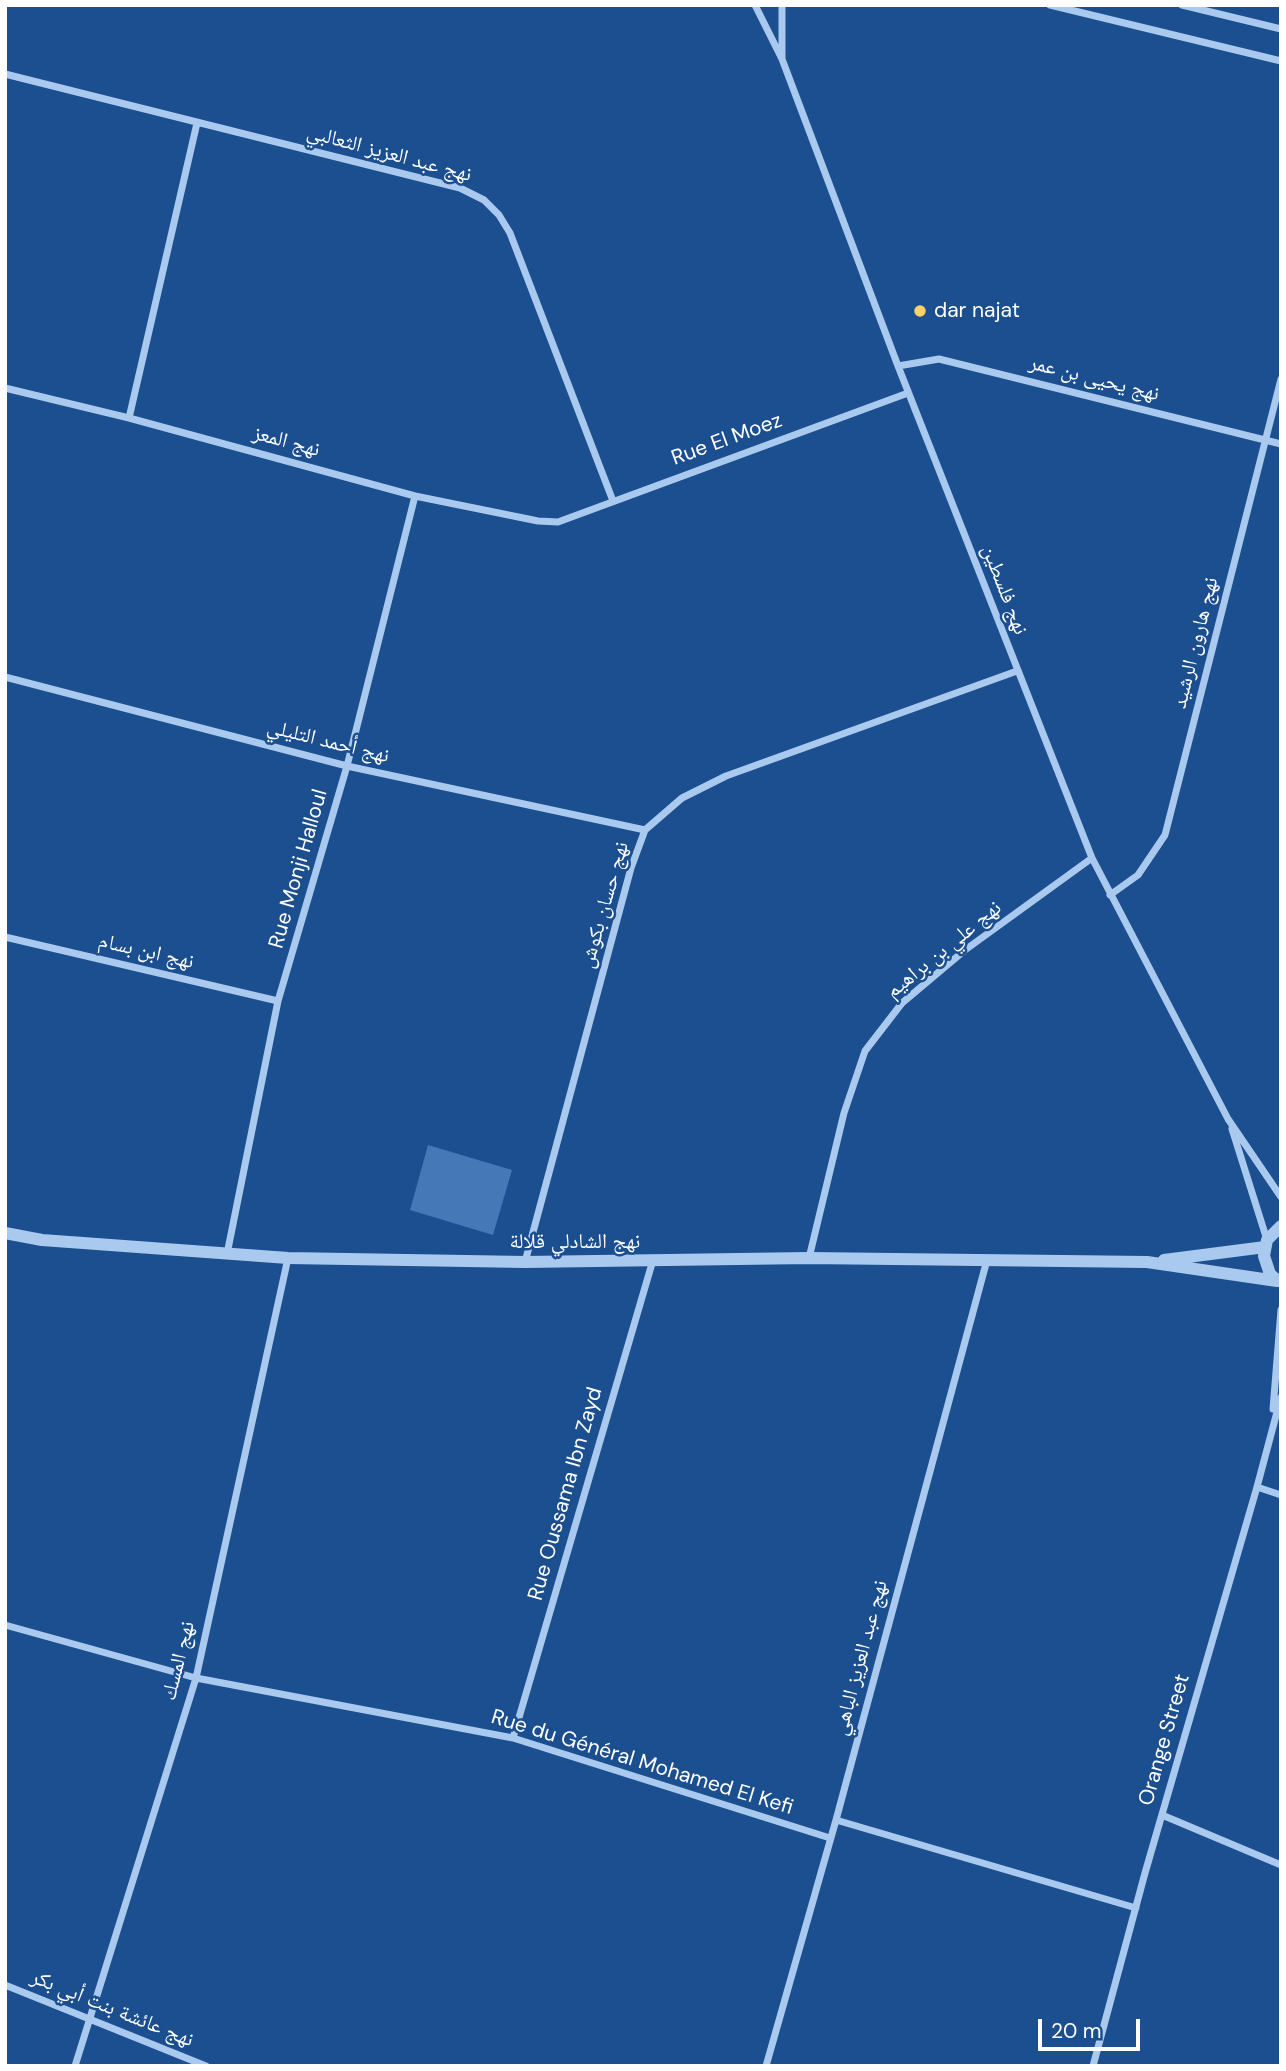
<!DOCTYPE html>
<meta charset="utf-8">
<style>
body{margin:0}
#map{position:relative;width:1286px;height:2071px;overflow:hidden;background:#1b4f8f;font-family:"DM Sans",sans-serif}
canvas{display:block}
.frame{position:absolute;inset:0;border:7px solid #fff;pointer-events:none}
.scale{position:absolute;left:1038px;top:2019px;width:102px;height:32px;box-sizing:border-box;border:4px solid #fff;border-top:0;padding-left:9px;font-size:21px;line-height:24px;white-space:nowrap;color:#fff;-webkit-text-stroke:5px #1b4f8f;paint-order:stroke}
</style>
<div id="map">
<canvas width="1286" height="2071"></canvas>
<div class="frame"></div>
<div class="scale">20 m</div>
</div>
<script>
const c = document.querySelector('canvas').getContext('2d');
c.lineJoin = 'round';
function fillPath(path, color) { c.fillStyle = color; c.fill(path, 'evenodd'); }
const shape = rows => new Path2D(rows.map(r => 'M' + r).join(''));
function stroke(path, color, width, dash) { c.strokeStyle = color; c.lineWidth = width; c.lineCap = dash ? 'butt' : 'round'; c.setLineDash(dash || []); c.stroke(path); }
function drawText(font, color, halo, rows, align = 'center') {
  c.font = font + ' "DM Sans","Noto Naskh Arabic",sans-serif'; c.lineWidth = 5; c.setLineDash([]); c.textBaseline = 'middle'; c.strokeStyle = halo; c.fillStyle = color; for (const [text, x, y, turn = 0] of rows) {
    c.save(); c.translate(x, y); c.rotate((+turn || 0) * Math.PI / 180); c.textAlign = isNaN(turn) ? turn : align; if (halo) c.strokeText(text, 0, 0); c.fillText(text, 0, 0); c.restore();
  }
}
const building = shape([
 [428,1145,512,1170,493,1235,410,1210]
]);
const minor = shape([
 [755,5,782,59,782,5],
 [1050,5,1281,61],
 [1182,5,1281,29],
 [782,59,898,366,1092,858,1228,1119,1281,1197],
 [5,74,460,188,484,200,499,215,510,233,613,501],
 [898,366,939,359,1281,444],
 [5,388,129,418,415,496,538,521,558,522,908,393],
 [129,418,197,123],
 [5,677,347,766,645,830],
 [1110,895,1138,875,1165,835,1281,379],
 [5,937,278,1001],
 [1232,1129,1267,1240],
 [227,1254,278,1001,347,766,415,496],
 [809,1258,844,1113,865,1051,902,1003,965,950,1092,858],
 [525,1262,631,868,645,830,682,798,726,776,1017,671],
 [1273,1409,1281,1310],
 [1257,1487,1281,1495],
 [5,1625,196,1678,513,1738,830,1838],
 [513,1738,653,1260],
 [1162,1815,1281,1865],
 [836,1820,1136,1908],
 [5,1985,206,2066],
 [75,2066,196,1678,288,1258],
 [766,2066,836,1820,987,1260],
 [1093,2066,1145,1873,1257,1487,1281,1397]
]);
const tertiary = shape([
 [5,1233,42,1240,288,1258,525,1262,809,1258,1147,1262,1277,1281],
 [1164,1260,1265,1247],
 [1278,1281,1270,1274,1264,1256,1267,1240,1281,1226]
]);
const markers = [
 [920,311,7,"#ffd166"]
];
const streetNames = [
 ["نهج عبد العزيز الثعالبي",389,154,15],
 ["نهج يحيى بن عمر",1094,379,14],
 ["Rue El Moez",727,440,-20],
 ["نهج المعز",286,442,15],
 ["نهج فلسطين",1004,590,69],
 ["نهج هارون الرشيد",1196,643,-76],
 ["نهج أحمد التليلي",328,742,14],
 ["Rue Monji Halloul",299,869,-74],
 ["نهج حسان بكوش",605,905,-74],
 ["نهج علي بن براهيم",944,950,-39],
 ["نهج ابن بسام",146,952,13],
 ["نهج الشادلي قلالة",575,1242],
 ["Rue Oussama Ibn Zayd",566,1494,-74],
 ["نهج عبد العزيز الباهي",861,1658,-75],
 ["نهج المسك",179,1661,-76],
 ["Orange Street",1165,1740,-74],
 ["Rue du Général Mohamed El Kefi",642,1763,17],
 ["نهج عائشة بنت أبي بكر",112,2009,22]
];
const poiNames = [
 ["dar najat",934,311]
];
fillPath(building, '#4478b7');
stroke(minor, '#a9c9ee', 7);
stroke(tertiary, '#a9c9ee', 12);
for (const [x, y, r, color] of markers) { const dot = new Path2D(); dot.arc(x, y, r, 0, 2 * Math.PI); c.fillStyle = color; c.fill(dot); stroke(dot, '#1b4f8f', 2.5); }
drawText('21px', '#fff', '#1b4f8f', streetNames);
drawText('21px', '#fff', '#1b4f8f', poiNames, 'left');
</script>
